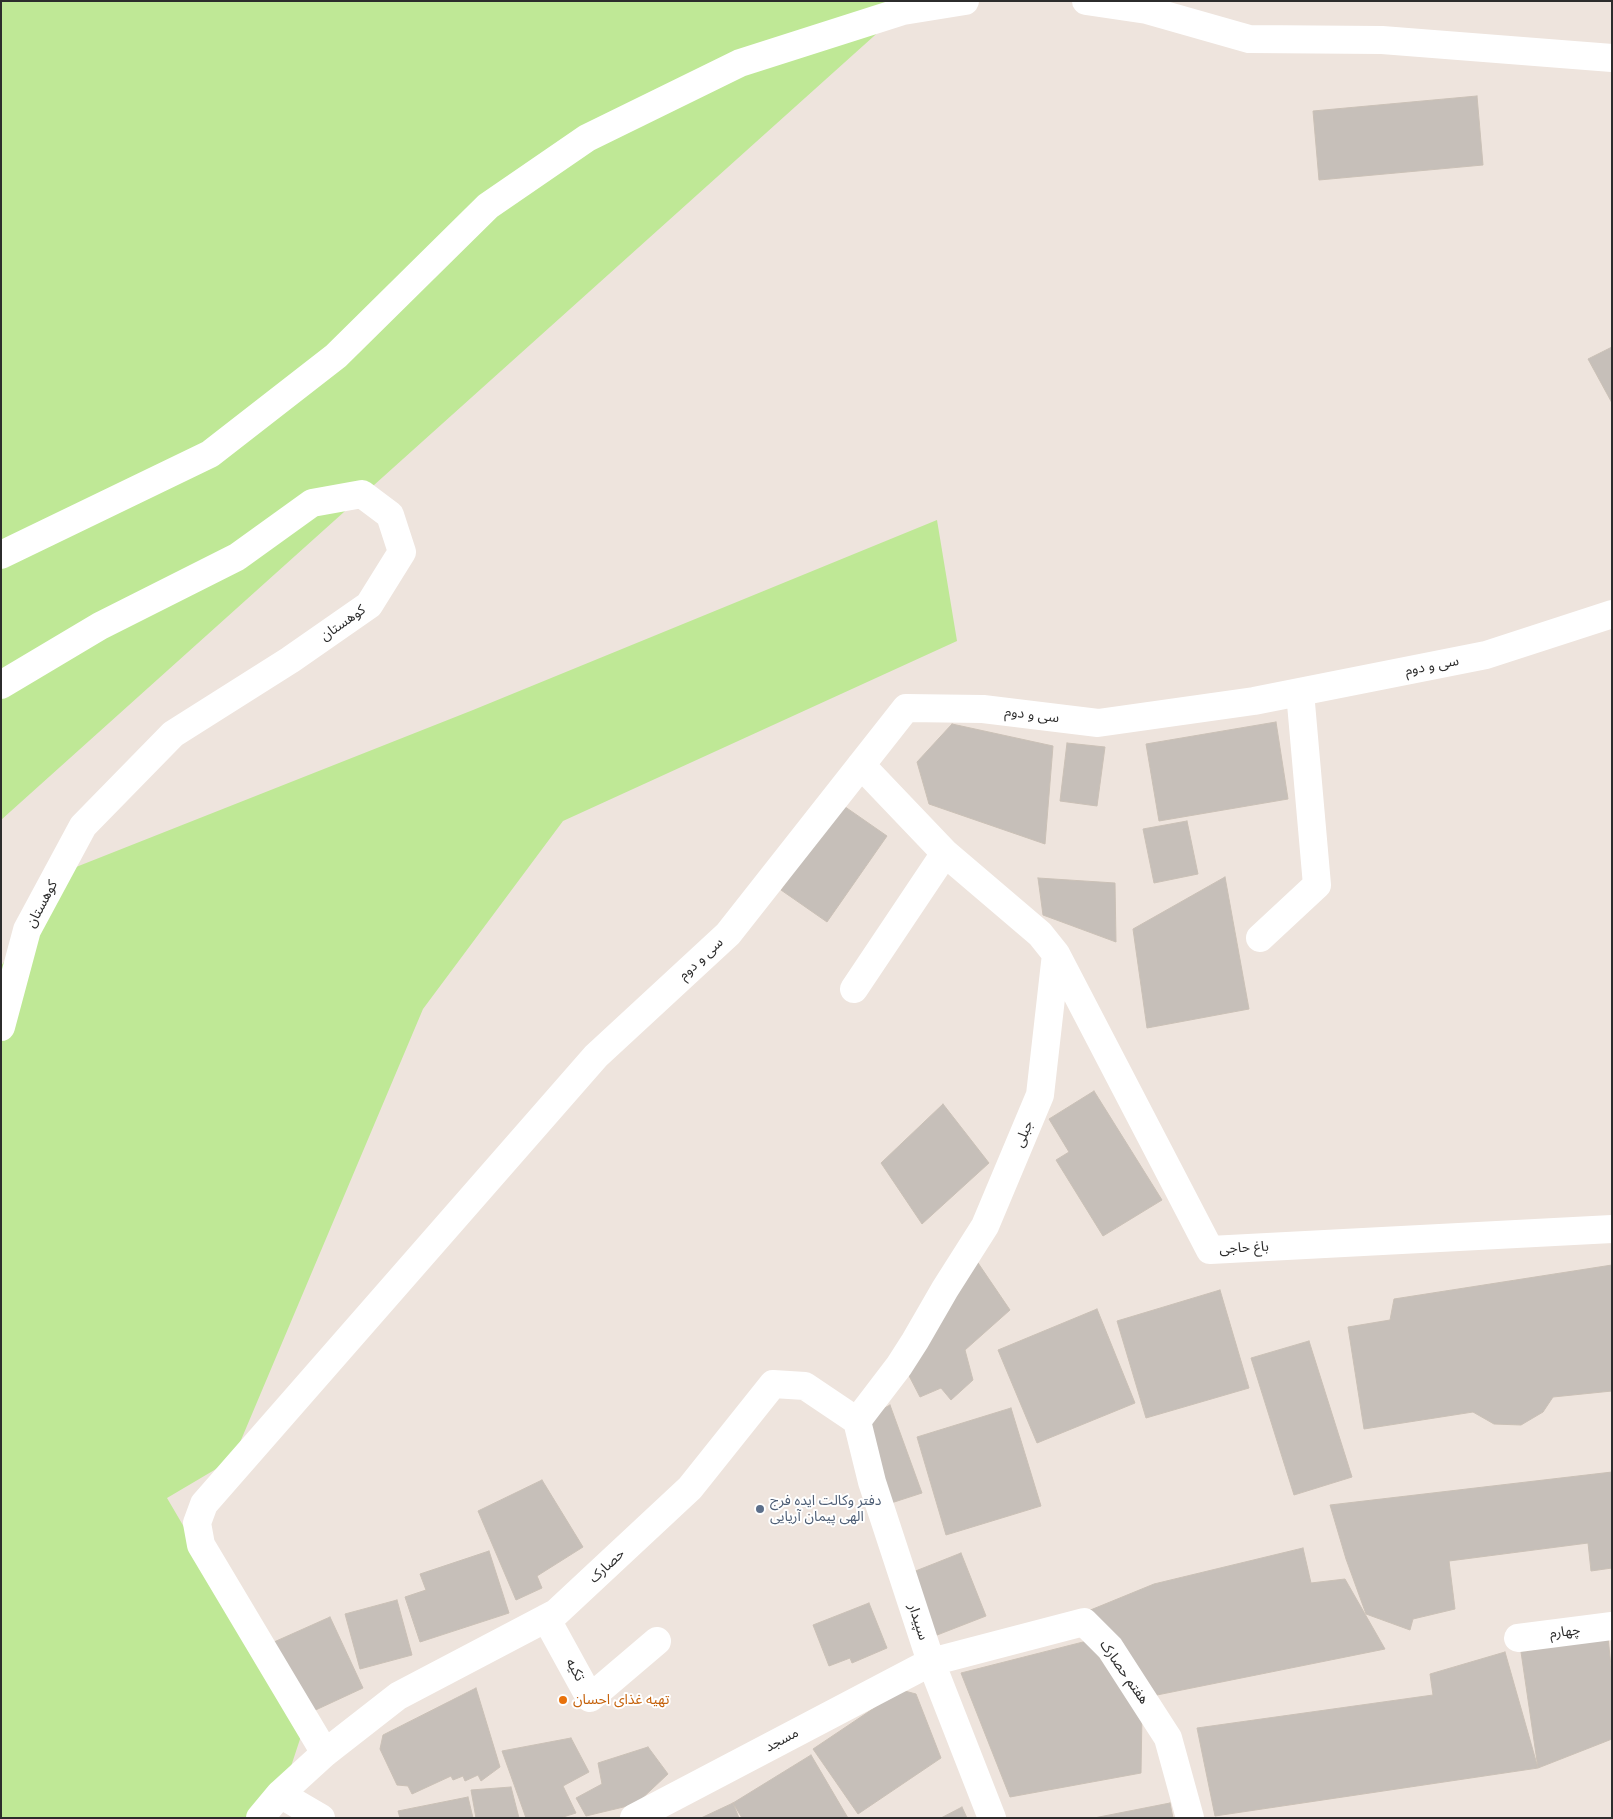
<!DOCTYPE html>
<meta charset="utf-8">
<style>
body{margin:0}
#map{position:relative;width:1613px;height:1819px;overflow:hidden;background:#eee4dd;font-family:"PT Sans",sans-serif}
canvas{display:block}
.frame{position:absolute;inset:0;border:2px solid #2c2c2c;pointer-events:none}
</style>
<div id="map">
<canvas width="1613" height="1819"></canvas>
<div class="frame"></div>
</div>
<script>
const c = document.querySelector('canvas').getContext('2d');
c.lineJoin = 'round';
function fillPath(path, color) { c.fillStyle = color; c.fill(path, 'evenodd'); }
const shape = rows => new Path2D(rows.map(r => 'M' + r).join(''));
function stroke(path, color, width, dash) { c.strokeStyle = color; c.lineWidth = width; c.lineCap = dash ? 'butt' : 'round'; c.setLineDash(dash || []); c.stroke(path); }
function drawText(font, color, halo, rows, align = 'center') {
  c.font = font + ' "PT Sans","Noto Sans Arabic",sans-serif'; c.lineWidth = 4; c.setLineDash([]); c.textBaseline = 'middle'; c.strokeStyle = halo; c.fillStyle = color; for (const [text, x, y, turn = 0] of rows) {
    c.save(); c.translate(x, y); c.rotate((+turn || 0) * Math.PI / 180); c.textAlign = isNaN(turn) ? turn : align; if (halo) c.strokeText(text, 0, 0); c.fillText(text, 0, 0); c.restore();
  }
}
const green = shape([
 [1,1,913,1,1,820],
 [937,520,957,641,563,821,423,1009,233,1459,167,1498,303,1730,274,1818,1,1818,1,966,71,869,473,710]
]);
const building = shape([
 [1477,96,1483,165,1319,180,1313,111,1477,96],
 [1612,347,1612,403,1588,359,1612,347],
 [1276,722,1288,799,1159,821,1146,744,1276,722],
 [952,724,1053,746,1045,844,929,804,917,762,952,724],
 [1067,743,1105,747,1097,806,1060,801,1067,743],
 [841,804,887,836,827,922,781,890,841,804],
 [1187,821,1198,874,1154,883,1143,829,1187,821],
 [1225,877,1249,1009,1147,1028,1133,929,1225,877],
 [1038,878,1115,883,1116,942,1043,915,1038,878],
 [1094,1091,1162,1200,1103,1236,1056,1160,1069,1152,1049,1119,1094,1091],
 [943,1104,989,1163,922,1224,881,1163,943,1104],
 [974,1257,1010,1310,965,1350,973,1380,951,1400,941,1388,920,1397,905,1368,974,1257],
 [1612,1265,1612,1391,1553,1397,1543,1412,1521,1425,1494,1424,1473,1412,1364,1429,1348,1327,1390,1320,1394,1299,1612,1265],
 [1220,1290,1249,1388,1146,1418,1117,1321,1220,1290],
 [1097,1309,1135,1403,1037,1443,998,1350,1097,1309],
 [1309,1341,1352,1477,1294,1495,1251,1358,1309,1341],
 [890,1405,922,1493,885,1505,861,1421,890,1405],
 [1011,1408,1041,1506,946,1535,917,1437,1011,1408],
 [1612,1472,1612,1568,1591,1571,1588,1543,1449,1561,1455,1609,1413,1619,1410,1630,1366,1614,1346,1559,1330,1505,1612,1472],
 [542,1480,583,1547,537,1576,542,1588,516,1600,478,1511,542,1480],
 [1303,1548,1311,1583,1345,1579,1385,1649,1157,1695,1088,1611,1154,1584,1303,1548],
 [489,1551,509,1613,420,1642,405,1597,426,1590,420,1574,489,1551],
 [961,1553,986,1616,932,1637,908,1574,961,1553],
 [397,1600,412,1655,360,1669,345,1614,397,1600],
 [869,1603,887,1648,852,1663,850,1658,829,1666,813,1625,869,1603],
 [330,1617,363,1688,307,1714,274,1642,330,1617],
 [1608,1637,1612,1676,1612,1739,1538,1768,1521,1652,1608,1637],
 [1087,1641,1142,1713,1141,1773,1010,1797,961,1673,1087,1641],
 [1505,1652,1538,1768,1215,1816,1197,1728,1433,1695,1430,1674,1505,1652],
 [476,1688,500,1767,481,1781,478,1775,465,1781,463,1776,453,1780,451,1776,412,1794,408,1786,397,1785,380,1749,383,1735,476,1688],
 [901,1690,916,1694,941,1758,858,1814,813,1749,901,1690],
 [571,1738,589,1772,563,1786,576,1813,560,1818,526,1818,502,1751,571,1738],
 [648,1747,668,1774,636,1804,586,1816,576,1798,602,1784,598,1763,648,1747],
 [811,1755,848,1818,742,1818,733,1803,811,1755],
 [511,1787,519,1818,476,1818,471,1790,511,1787],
 [468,1797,473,1818,400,1818,398,1811,468,1797],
 [733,1803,739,1818,701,1818,733,1803],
 [1170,1803,1173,1818,1094,1818,1170,1803],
 [962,1807,967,1818,941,1818,962,1807]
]);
const street = shape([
 [1086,1,1147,10,1249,39,1382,40,1612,58],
 [1,555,210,454,336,356,488,206,587,138,740,63,903,11,965,1],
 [1,685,100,626,237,557,312,503,362,494,390,515,402,552,369,605,290,660,173,734,83,826,27,930,1,1027],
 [1260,938,1317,885,1300,692],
 [1056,954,1210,1250,1612,1229],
 [854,989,945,853],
 [857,1421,899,1366,915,1341,945,1289,985,1226,1040,1095,1056,954,1040,934,945,853,861,765],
 [857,1421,872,1482,931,1662,992,1818],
 [546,1618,590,1698,657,1641],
 [1518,1638,1612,1626],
 [325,1753,201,1545,197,1523,204,1504,596,1056,728,934,906,708,983,709,1098,723,1254,701,1486,655,1612,614],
 [280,1794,321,1818],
 [260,1818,280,1794,325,1753,398,1696,556,1613,690,1488,773,1384,805,1386,857,1421],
 [634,1818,931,1662,1084,1622,1110,1648,1168,1738,1190,1818]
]);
const markers = [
 [760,1509,5,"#5c6f8a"],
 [563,1700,5,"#e8710a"]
];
const streetNames = [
 ["کوهستان",343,623,-35],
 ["سی و دوم",1432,666,-11],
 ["سی و دوم",1032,715,7],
 ["کوهستان",42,904,-62],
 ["سی و دوم",701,959,-43],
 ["جبلی",1024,1134,-67],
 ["باغ حاجی",1244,1248,-3],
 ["حصارک",607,1566,-43],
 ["سپیدار",918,1622,72],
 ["چهارم",1565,1632,-7],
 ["تکیه",575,1670,61],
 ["هفتم حصارک",1124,1672,55],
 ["مسجد",782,1740,-28]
];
const serviceNames = [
 ["دفتر وکالت ایده فرج",770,1501],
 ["الهی پیمان آریایی",770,1517]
];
const foodNames = [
 ["تهیه غذای احسان",573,1700]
];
fillPath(green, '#bfe896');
fillPath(building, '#c6bfb9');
stroke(building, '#cac0b6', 1);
stroke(street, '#fff', 28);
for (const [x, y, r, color] of markers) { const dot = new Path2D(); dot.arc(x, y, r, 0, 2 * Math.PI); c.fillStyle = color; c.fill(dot); stroke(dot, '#fff', 2); }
drawText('14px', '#2c2c2c', '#fff', streetNames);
drawText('14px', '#4e5e75', '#fff', serviceNames, 'left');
drawText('14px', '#c56008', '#fff', foodNames, 'left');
</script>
